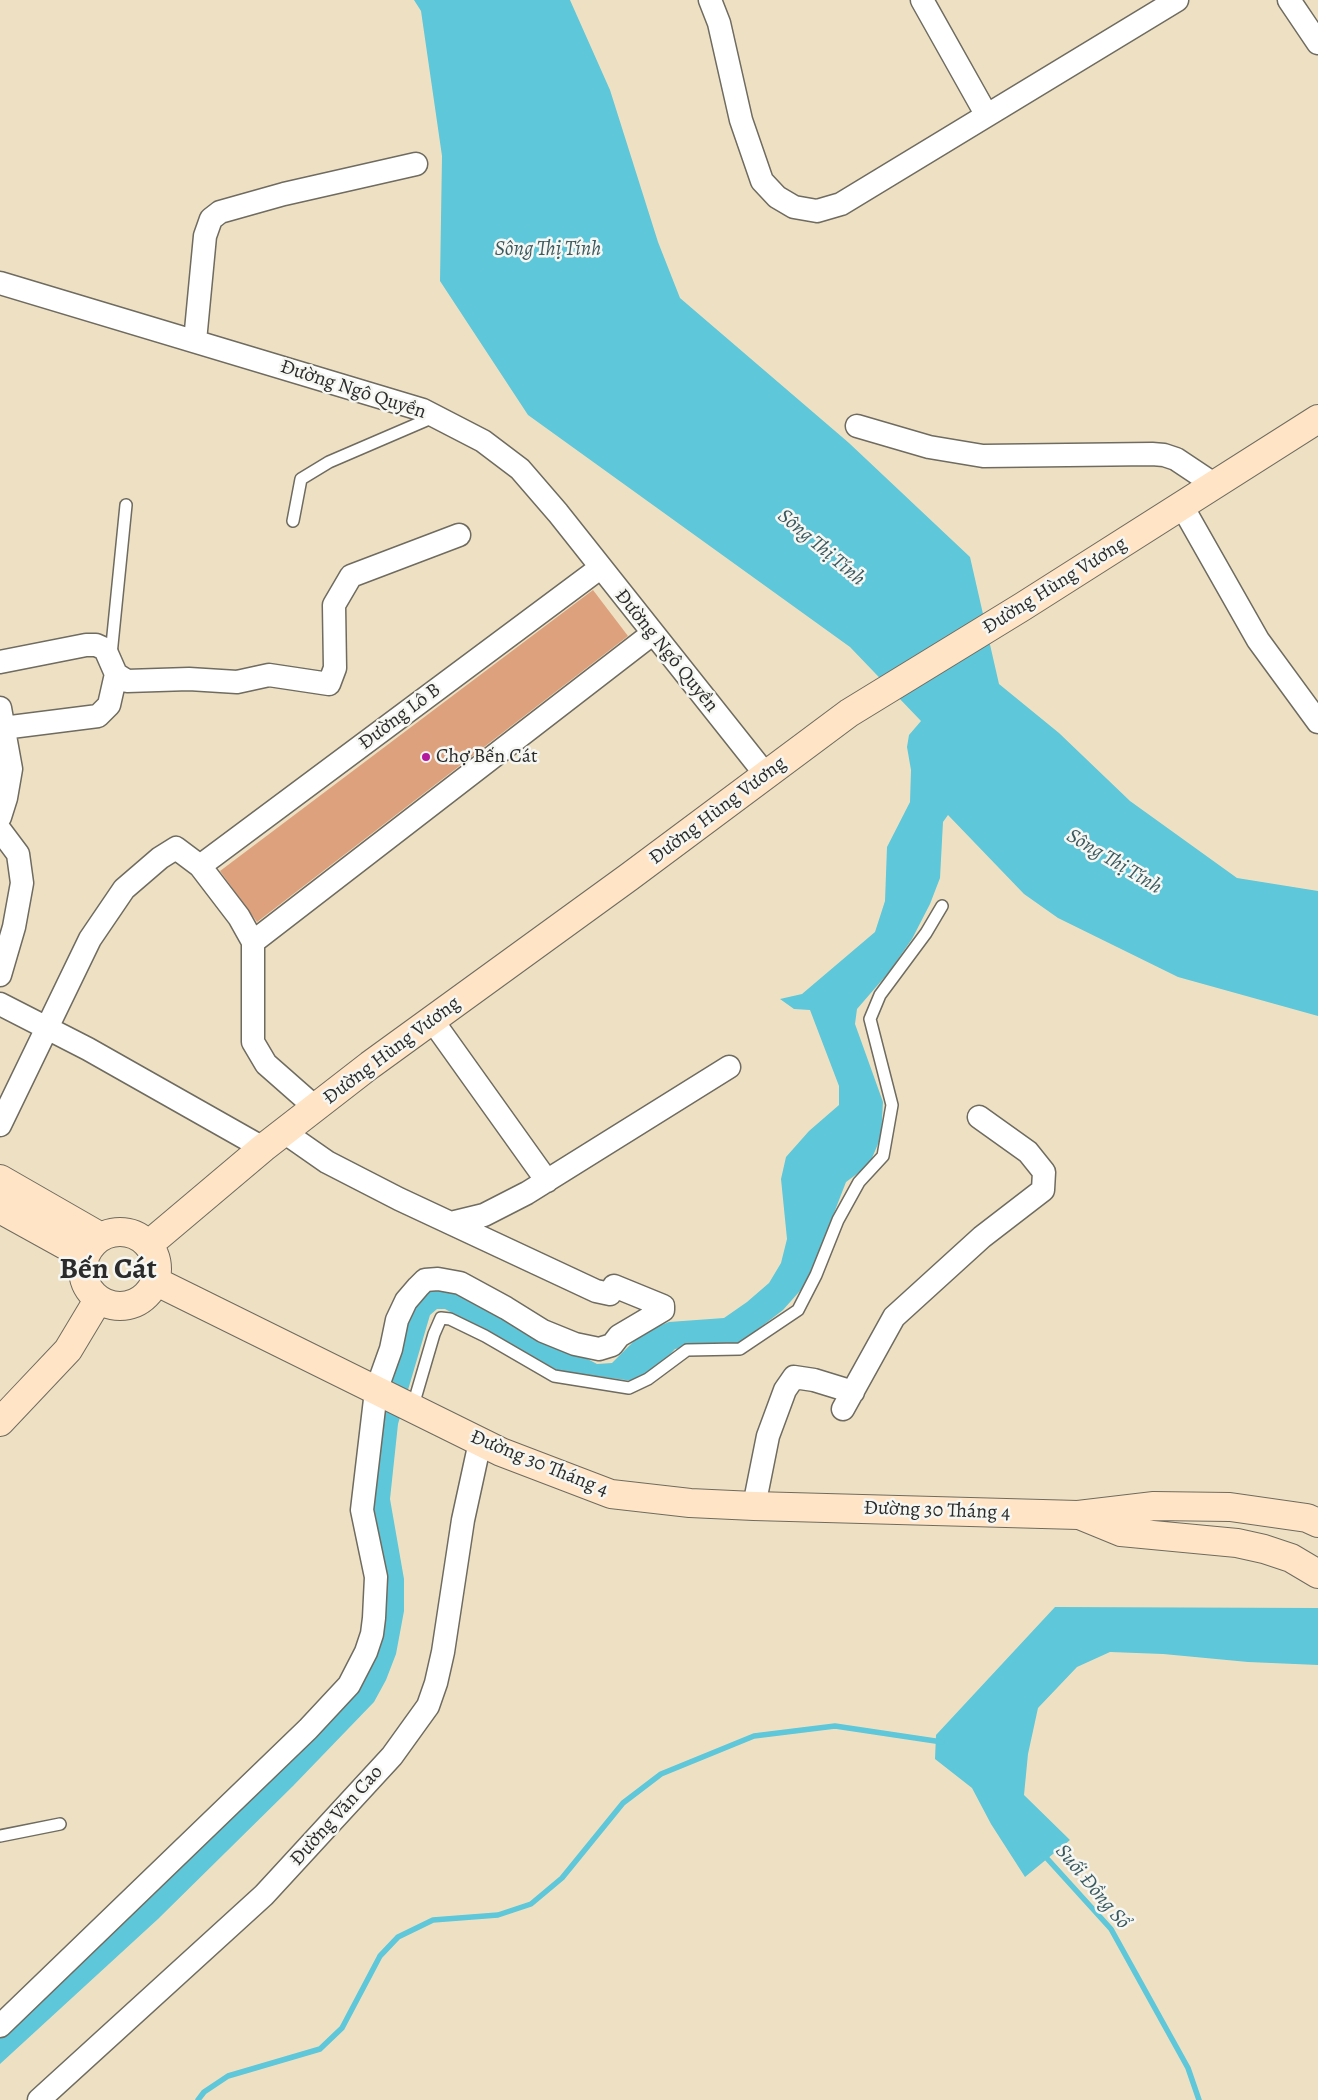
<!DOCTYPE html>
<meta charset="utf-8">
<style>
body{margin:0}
canvas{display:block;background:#eee1c3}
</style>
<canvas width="1318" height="2100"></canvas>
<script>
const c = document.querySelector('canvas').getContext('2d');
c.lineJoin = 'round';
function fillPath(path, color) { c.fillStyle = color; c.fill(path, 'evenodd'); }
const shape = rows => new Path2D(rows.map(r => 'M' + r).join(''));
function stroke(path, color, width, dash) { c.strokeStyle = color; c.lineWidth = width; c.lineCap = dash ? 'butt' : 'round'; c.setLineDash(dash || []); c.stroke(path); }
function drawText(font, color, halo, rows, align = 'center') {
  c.font = font + ' Alegreya,serif'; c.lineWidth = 5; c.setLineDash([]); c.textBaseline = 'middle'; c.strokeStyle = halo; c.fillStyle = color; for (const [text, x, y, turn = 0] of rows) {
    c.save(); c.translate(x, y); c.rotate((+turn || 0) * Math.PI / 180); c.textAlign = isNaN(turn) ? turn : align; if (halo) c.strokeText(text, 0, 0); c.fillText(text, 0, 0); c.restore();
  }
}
const water = shape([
 [414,0,570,0,610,90,658,242,680,298,849,443,970,557,999,684,1059,733,1130,801,1237,878,1318,891,1318,1016,1178,977,1058,918,1024,894,948,815,943,822,940,878,930,904,912,939,889,972,857,1009,855,1024,883,1102,881,1137,869,1165,846,1182,807,1283,783,1310,736,1346,697,1346,675,1349,661,1364,633,1381,559,1371,445,1309,437,1309,430,1315,398,1424,390,1499,404,1579,404,1611,396,1654,386,1680,374,1702,293,1786,158,1919,0,2064,0,2030,366,1662,375,1426,406,1314,427,1289,460,1292,597,1364,612,1363,642,1333,669,1322,724,1318,747,1302,769,1283,781,1263,787,1239,781,1179,786,1157,809,1131,839,1105,839,1086,810,1010,794,1009,780,999,802,994,875,932,885,901,887,847,910,802,911,770,907,747,909,735,921,721,850,647,528,415,440,281,442,156,421,11],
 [1055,1607,1318,1608,1318,1665,1248,1662,1163,1654,1110,1652,1077,1667,1038,1708,1028,1754,1024,1795,1070,1840,1025,1877,991,1824,972,1788,935,1759,936,1735]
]);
const stream = shape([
 [1043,1854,1111,1929,1188,2068,1199,2100],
 [198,2100,204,2092,228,2076,320,2049,342,2028,380,1956,398,1937,433,1920,498,1915,531,1904,562,1878,623,1803,661,1774,754,1736,835,1726,942,1742]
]);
const building = shape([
 [593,590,628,636,257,922,220,871]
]);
const lane = shape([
 [293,521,301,479,329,462,436,416],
 [111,655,126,505],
 [412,1409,434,1334,441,1318,450,1319,485,1336,554,1376,629,1388,648,1379,687,1350,740,1349,798,1310,816,1275,838,1220,859,1182,883,1156,892,1105,870,1019,880,995,926,933,942,906],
 [0,1836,60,1824]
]);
const street = shape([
 [710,0,719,23,741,120,762,181,777,197,794,207,817,211,841,204,1177,0],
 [922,0,986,114],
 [1289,0,1318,43],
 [0,283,423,410,483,441,520,469,558,513,766,775],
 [195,341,205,236,211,219,220,212,284,194,416,164],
 [857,426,929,447,983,456,1152,454,1164,455,1176,459,1215,485],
 [1182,506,1258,640,1318,722],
 [0,662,86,645,96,645,105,649,116,674,127,681,189,679,237,682,269,675,329,684,335,668,334,605,351,576,459,535],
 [0,708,11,769,6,798,0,817],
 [3,728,98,716,109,705,116,674],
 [0,830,18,854,22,883,14,927,0,975],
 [200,866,600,568],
 [253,942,652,634],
 [0,1004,88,1049,263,1148],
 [432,1020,547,1181],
 [0,1125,90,939,124,889,160,858,176,848,200,866,239,917,253,942,253,1042,266,1064,316,1108],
 [451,1223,484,1215,527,1193,729,1067],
 [843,1409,894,1317,982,1237,1043,1190,1044,1172,1028,1152,979,1117],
 [754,1506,768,1436,785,1390,794,1377,814,1380,853,1392],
 [0,2026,308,1729,349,1685,366,1652,372,1634,374,1618,376,1577,362,1510,376,1391,391,1349,397,1320,406,1301,418,1287,425,1280,438,1279,460,1283,506,1308,543,1331,575,1344,599,1349,612,1345,619,1336,663,1310,663,1306,614,1286,610,1294,596,1291,399,1199,327,1162,284,1132],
 [39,2100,264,1895,392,1756,428,1706,436,1683,443,1652,463,1520,480,1442]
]);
const secondary = shape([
 [0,1179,101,1237],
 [0,1209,85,1256],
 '83 1269a37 37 0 1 1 74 0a37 37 0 1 1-74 0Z',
 [148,1245,263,1148,370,1065,629,877,849,713,1022,607,1318,419],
 [155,1281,501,1452,611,1494,690,1503,754,1506,1078,1515,1154,1506,1230,1507,1307,1518,1318,1523],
 [0,1422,68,1350,98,1300],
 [1082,1516,1121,1532,1237,1543,1264,1549,1291,1558,1318,1574]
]);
const markers = [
 [426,757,5,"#b5179e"]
];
const streetNames = [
 ["Đường Ngô Quyền",353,390,18],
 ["Đường Hùng Vương",1055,586,-32],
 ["Đường Ngô Quyền",666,651,51],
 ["Đường Lô B",400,717,-37],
 ["Đường Hùng Vương",718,811,-37],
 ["Đường Hùng Vương",392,1051,-37],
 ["Đường 30 Tháng 4",539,1464,22],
 ["Đường 30 Tháng 4",937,1511,2],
 ["Đường Văn Cao",337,1816,-48]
];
const poiNames = [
 ["Chợ Bến Cát",436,757]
];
const waterNames = [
 ["Sông Thị Tính",548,250],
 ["Sông Thị Tính",821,548,40],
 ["Sông Thị Tính",1114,862,31],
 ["Suối Đồng Sổ",1092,1887,50]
];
const townNames = [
 ["Bến Cát",108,1271]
];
fillPath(water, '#5ec7da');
stroke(stream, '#5ec7da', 5.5);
fillPath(building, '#dea17d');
stroke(lane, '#6f6b60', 14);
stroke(street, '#6f6b60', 25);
stroke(secondary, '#6f6b60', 30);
stroke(lane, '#fff', 11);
stroke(street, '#fff', 22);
stroke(secondary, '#ffe4c6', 28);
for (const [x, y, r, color] of markers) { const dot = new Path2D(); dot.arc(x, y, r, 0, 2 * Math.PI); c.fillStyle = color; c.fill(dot); stroke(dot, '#f6f6f2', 2); }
drawText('20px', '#2b2b2b', '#f6f6f2', streetNames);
drawText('20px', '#2b2b2b', '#f6f6f2', poiNames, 'left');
drawText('italic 21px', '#3a5a60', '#f6f6f2', waterNames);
drawText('bold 30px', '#2b2b2b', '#f6f6f2', townNames);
</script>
